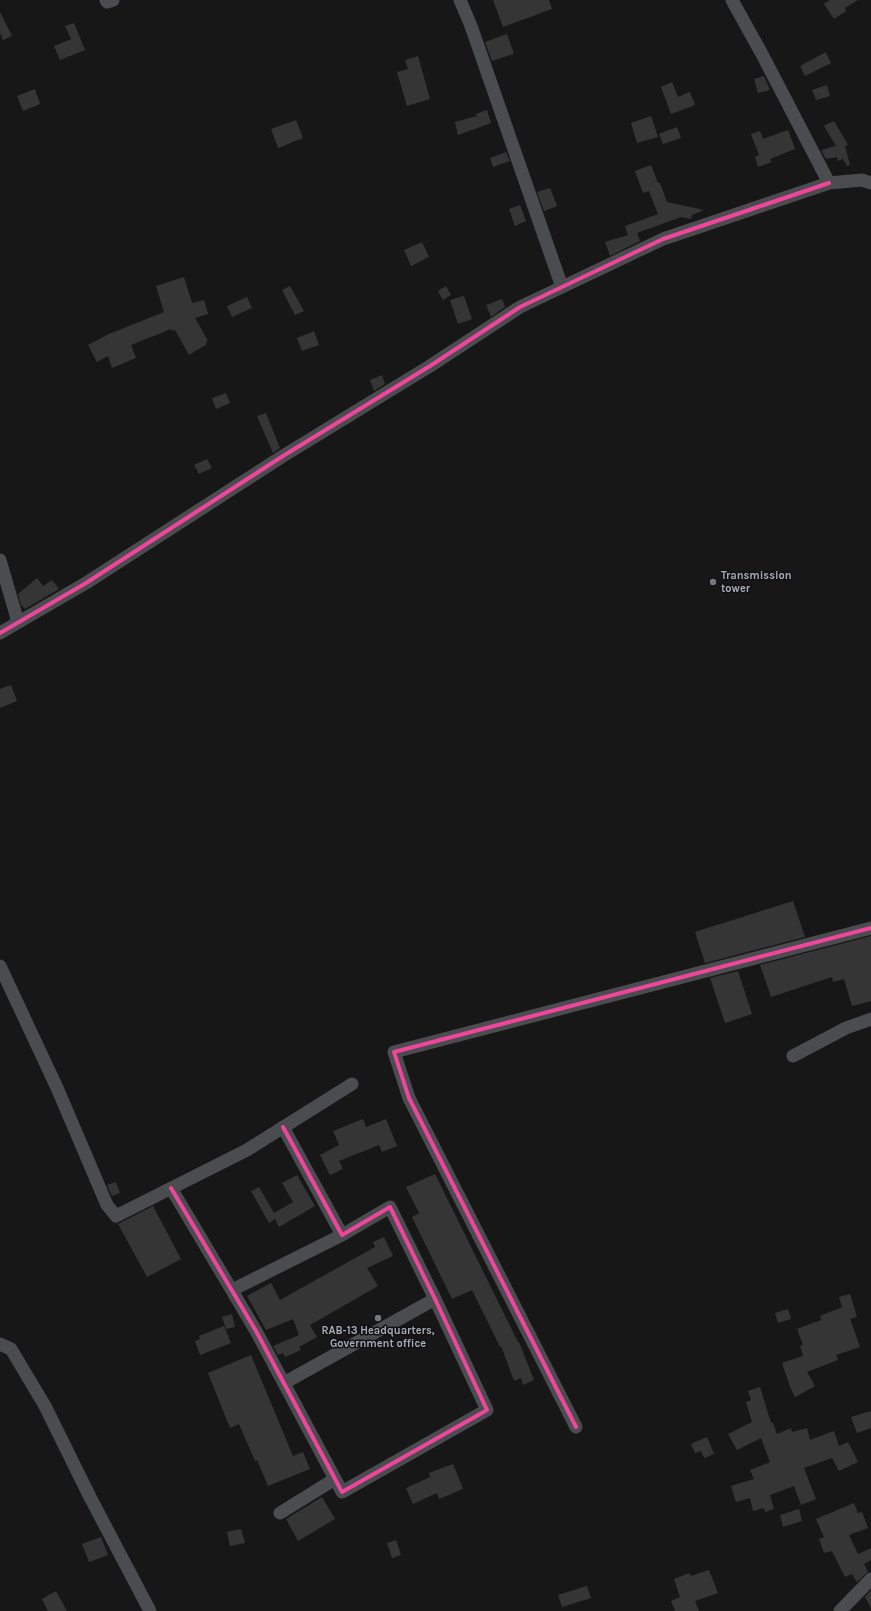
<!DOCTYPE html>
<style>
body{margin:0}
canvas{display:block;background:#171717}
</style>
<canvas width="871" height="1611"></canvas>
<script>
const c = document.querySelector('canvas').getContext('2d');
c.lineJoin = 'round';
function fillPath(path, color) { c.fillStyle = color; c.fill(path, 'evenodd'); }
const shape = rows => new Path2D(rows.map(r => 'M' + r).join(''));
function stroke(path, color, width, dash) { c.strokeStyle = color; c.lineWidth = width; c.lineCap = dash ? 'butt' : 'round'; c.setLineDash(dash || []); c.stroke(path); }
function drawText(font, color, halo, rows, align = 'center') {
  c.font = font + ' Karla,sans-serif'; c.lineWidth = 3; c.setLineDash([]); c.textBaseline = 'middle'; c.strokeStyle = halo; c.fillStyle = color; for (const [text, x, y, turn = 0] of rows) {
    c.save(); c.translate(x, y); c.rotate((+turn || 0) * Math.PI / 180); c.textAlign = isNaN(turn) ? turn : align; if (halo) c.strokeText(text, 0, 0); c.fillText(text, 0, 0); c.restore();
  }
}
const building = shape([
 [493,0,549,0,552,9,503,27],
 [830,0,858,0,845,8,846,11,834,19,824,4],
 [0,12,12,36,3,40,0,33],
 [74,23,85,50,60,60,54,46,71,39,65,26],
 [507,34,514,54,492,61,485,42],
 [826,52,831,63,805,76,800,66],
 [418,56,430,99,407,106,397,72,408,69,405,60],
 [764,76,770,90,758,93,754,79],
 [672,82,678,97,690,92,695,105,671,114,661,87],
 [827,85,830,96,816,100,812,90],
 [35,89,40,104,23,111,17,96],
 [487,110,491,123,458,135,455,122,477,116,476,114],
 [651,116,658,137,637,143,631,123],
 [296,120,303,138,278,148,271,129],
 [834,121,848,145,845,146,850,165,847,166,843,159,838,161,837,157,826,159,821,150,836,146,824,126],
 [677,127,681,138,663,144,659,134],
 [788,130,795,149,770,159,772,162,758,167,755,157,759,155,751,134,760,131,763,139],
 [506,152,510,161,493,167,490,158],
 [651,165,658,183,660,183,667,202,704,210,692,215,691,219,681,217,637,233,640,241,610,256,605,242,628,235,625,226,658,214,649,191,643,193,635,171],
 [550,188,557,206,544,211,537,192],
 [520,205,526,221,515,226,509,209],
 [422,242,429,257,411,266,404,250],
 [184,277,192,303,204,300,208,314,195,318,208,341,206,341,207,344,189,355,175,330,172,331,171,329,131,345,136,358,112,368,108,356,97,362,88,345,109,334,164,312,156,286],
 [290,286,304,311,295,315,282,290],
 [446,286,451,295,443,300,438,291],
 [464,296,472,319,458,324,450,300],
 [247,297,252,308,232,317,227,306],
 [502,299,505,307,491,317,486,305],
 [314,331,319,345,302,351,297,338],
 [382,375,385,384,374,391,370,380],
 [226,393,230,403,216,409,212,398],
 [266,413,280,448,273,453,257,416],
 [207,459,212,468,199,474,194,465],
 [37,578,43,586,52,580,59,589,25,609,21,605,18,594],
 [11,685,17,701,0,708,0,689],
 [793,901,805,937,705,963,695,932],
 [871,936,871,1001,852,1006,844,979,833,982,832,977,771,997,760,965],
 [738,971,752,1014,725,1023,710,978],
 [363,1119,366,1127,386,1119,397,1146,382,1152,379,1145,339,1161,343,1169,330,1175,320,1155,339,1145,333,1131],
 [435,1174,518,1342,519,1342,534,1380,523,1385,521,1378,514,1381,501,1346,500,1347,472,1290,452,1299,412,1217,419,1213,406,1187],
 [297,1175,315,1206,279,1227,275,1219,269,1223,251,1191,259,1187,274,1213,293,1202,282,1183],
 [116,1182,120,1193,112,1196,107,1185],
 [153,1206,181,1259,147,1277,118,1224],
 [384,1237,393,1256,367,1268,378,1286,310,1325,317,1337,299,1347,301,1350,285,1357,283,1353,278,1355,273,1346,299,1335,293,1319,266,1330,247,1296,271,1283,280,1300,375,1247,373,1242],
 [850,1294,857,1317,850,1319,860,1347,836,1355,838,1360,807,1372,815,1386,795,1397,790,1387,782,1363,803,1356,800,1346,803,1345,797,1329,821,1320,820,1316,842,1307,839,1297],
 [788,1309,791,1319,778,1323,775,1313],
 [232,1314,235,1327,226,1329,222,1317],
 [224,1326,231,1343,200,1355,195,1341,200,1339,199,1336],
 [251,1355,293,1456,303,1452,310,1469,268,1486,257,1460,255,1461,239,1424,230,1428,208,1373],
 [760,1387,771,1423,773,1423,777,1434,791,1428,792,1432,807,1428,810,1440,834,1431,839,1446,848,1442,858,1462,839,1471,832,1458,804,1468,816,1499,801,1505,794,1486,770,1495,774,1509,765,1512,764,1508,753,1511,750,1498,736,1502,731,1486,754,1479,750,1470,770,1462,761,1438,737,1450,728,1434,752,1422,746,1402,751,1400,748,1391],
 [871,1411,871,1428,857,1433,851,1417],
 [707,1437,714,1454,704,1458,701,1451,695,1453,691,1444],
 [453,1464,463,1489,439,1499,437,1493,413,1504,406,1488,430,1477,429,1473],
 [322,1497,335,1519,298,1541,286,1519],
 [854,1503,858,1513,862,1512,868,1528,849,1535,858,1554,871,1548,871,1560,864,1564,868,1572,857,1582,852,1574,845,1577,832,1551,824,1553,819,1539,824,1537,816,1519],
 [799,1509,802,1521,783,1527,780,1515],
 [241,1529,245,1543,230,1546,227,1532],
 [101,1537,108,1555,89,1562,82,1544],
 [396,1540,401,1555,392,1558,387,1543],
 [709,1570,718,1593,695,1601,699,1611,675,1611,671,1601,680,1597,674,1579,689,1573,691,1576],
 [587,1586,591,1598,562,1607,558,1595],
 [871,1590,871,1608,865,1597],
 [56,1591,67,1611,48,1611,42,1599]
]);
const minor = shape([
 [106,0,107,2,113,0],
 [460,0,471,26,562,287],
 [732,0,763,56,829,183,862,180,871,183],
 [0,560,18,622],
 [0,633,86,583,283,456,430,366,520,307,663,239,829,183],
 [0,966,58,1090,107,1205,116,1216,247,1150,352,1084],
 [793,1056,846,1028,871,1019],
 [171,1188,256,1331,342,1492,487,1410,435,1299,390,1207,342,1235,283,1127],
 [232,1290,342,1235],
 [0,1344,11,1349,45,1406,90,1497,150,1611],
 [284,1383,435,1299],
 [576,1427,409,1098,394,1052,871,928],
 [280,1513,335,1479],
 [840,1611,871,1579]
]);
const cycleway = shape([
 [0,633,86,583,283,456,430,366,520,307,663,239,829,183],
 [171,1188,256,1331,342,1492,487,1410,435,1299,390,1207,342,1235,283,1127],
 [576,1427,409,1098,394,1052,871,928]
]);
const markers = [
 [713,582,4,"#757880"],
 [378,1318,4,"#757880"]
];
const poiNames = [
 ["Transmission",721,576],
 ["tower",721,589],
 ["RAB-13 Headquarters,",378,1331,"center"],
 ["Government office",378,1344,"center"]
];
fillPath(building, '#353536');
stroke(minor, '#4b4c50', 13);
stroke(cycleway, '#ed469a', 4);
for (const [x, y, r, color] of markers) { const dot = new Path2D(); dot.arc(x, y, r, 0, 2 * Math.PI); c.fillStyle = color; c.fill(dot); stroke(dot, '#111113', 1.5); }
drawText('bold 11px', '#a8adb8', '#111113', poiNames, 'left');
</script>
